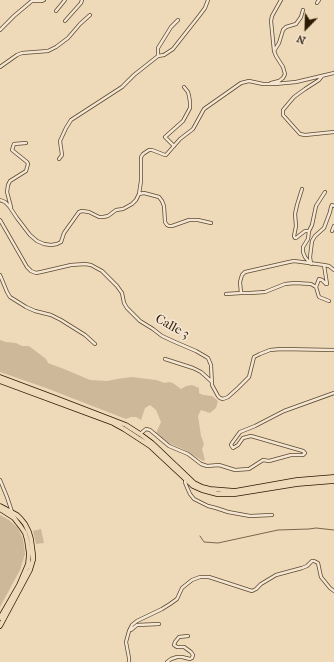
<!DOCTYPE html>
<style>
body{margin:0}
#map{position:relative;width:334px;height:662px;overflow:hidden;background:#eed9b9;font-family:"IM FELL French Canon",serif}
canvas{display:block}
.north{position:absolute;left:286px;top:8px;width:40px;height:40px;-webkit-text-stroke:3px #f4e6d2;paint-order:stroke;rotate:203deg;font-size:11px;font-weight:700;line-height:16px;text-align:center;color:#2c1a03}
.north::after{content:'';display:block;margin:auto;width:14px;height:18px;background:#2c1a03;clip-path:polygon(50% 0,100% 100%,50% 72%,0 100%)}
</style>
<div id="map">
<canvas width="334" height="662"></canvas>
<div class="north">N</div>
</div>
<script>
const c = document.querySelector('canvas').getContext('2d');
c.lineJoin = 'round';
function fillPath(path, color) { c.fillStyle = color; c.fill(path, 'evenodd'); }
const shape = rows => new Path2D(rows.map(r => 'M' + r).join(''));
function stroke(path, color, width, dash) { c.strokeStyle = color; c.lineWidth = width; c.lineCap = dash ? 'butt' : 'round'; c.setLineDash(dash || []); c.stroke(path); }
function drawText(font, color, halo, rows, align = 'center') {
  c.font = font + ' "IM FELL French Canon",serif'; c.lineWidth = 3.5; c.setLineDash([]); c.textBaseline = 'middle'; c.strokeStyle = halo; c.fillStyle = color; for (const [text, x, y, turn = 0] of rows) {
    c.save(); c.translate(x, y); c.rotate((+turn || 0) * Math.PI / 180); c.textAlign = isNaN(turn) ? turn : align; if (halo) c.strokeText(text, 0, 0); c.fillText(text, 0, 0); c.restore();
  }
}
const green = shape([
 [0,340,6,342,16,343,22,346,29,346,46,359,48,363,64,369,90,380,107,381,117,379,132,377,156,380,165,383,169,382,173,383,181,389,186,386,192,385,199,388,199,393,203,395,212,396,218,401,216,408,210,413,201,410,198,416,201,436,204,444,202,449,205,460,203,461,183,449,166,442,156,433,161,422,156,410,150,405,145,408,141,420,136,417,131,417,126,419,46,388,0,372],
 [0,515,9,520,18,528,23,539,25,554,20,570,0,607],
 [41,529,44,543,36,544,33,531]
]);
const stream = shape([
 [200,536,204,542,218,543,278,530,309,529,316,528,334,530]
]);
const street = shape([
 [32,1,42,1,44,0],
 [317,3,319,0],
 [56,11,65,0],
 [65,21,81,3,82,0],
 [0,30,14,16,33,0],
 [274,51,279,43,283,30,286,27,296,24,301,17,303,10],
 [158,56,158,48,171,27,178,20],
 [0,67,17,55,22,53,48,51,56,47,68,38,80,24,90,15],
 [322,76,319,80,305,89,294,97,283,110,283,115,300,134,305,135,334,132],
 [271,83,279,81,283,78,285,74,283,67,276,56,274,51,271,21,272,16,281,0],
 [174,146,165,137,183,121,190,108,190,102,189,96,188,92,184,87],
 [59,159,62,155,60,141,66,128,71,120,122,87,134,75,158,56,164,55,173,49,199,16,205,8,208,0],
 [302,189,297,205,295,214,296,226,294,236,295,238,296,238,305,231,309,231,308,239,303,247,303,252,305,257,309,262,310,263],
 [139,194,144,193,159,197,162,201,164,206,165,222,167,225,169,226,172,226,189,220,198,220,211,223],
 [0,200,5,202,9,206,17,218,30,235,37,241,44,244,51,245,57,244,61,242,64,233,79,212,82,211,89,212,99,217,103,217,108,216,116,210,123,209,132,204,136,200,139,194,141,181,141,157,143,154,149,150,152,150,165,155,166,155,180,139,193,129,204,109,241,83,249,81,263,84,275,84,296,82,334,73],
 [11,207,7,192,8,185,10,181,26,171,28,164,27,162,12,150,14,144,26,143],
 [0,220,27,267,31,271,36,273,41,272,71,265,85,264,91,265,102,271,117,286,122,293,124,303,127,308,140,321,153,329,162,336,175,342,196,351,208,358,211,365,212,385,218,396,220,398,223,399,228,397,238,388,249,377,254,357,260,354,270,350,281,349,334,350],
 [309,231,312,225,316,206,325,192],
 [332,231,334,226],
 [311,264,310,257,312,241,315,236,324,228,330,212,331,207,332,205,334,206],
 [0,275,7,292,10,297,26,307,35,311,51,315,61,320,85,335,95,344],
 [316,287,319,279,322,280,326,284,327,284,324,265],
 [226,294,241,293],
 [329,301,319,297,316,287,311,284,295,283,285,284,265,292,250,293,241,293,240,282,242,275,245,272,289,262,294,261,324,265,329,266,334,270],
 [165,359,193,368,201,372,211,381],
 [140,434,146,429,150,430,169,446,188,454,201,464,207,466,219,465,235,470,249,469,263,460,269,461,291,455,303,455,305,453,303,451,251,436,243,438,238,445,233,448,231,445,232,443,240,432,255,426,284,411,334,393],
 [186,479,185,482,186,485,190,494,194,499,208,506,216,508,228,512,250,516,272,515],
 [0,480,7,497,12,512],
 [131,630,137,625,159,624],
 [129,662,129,658,126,642,129,631,132,625,137,621,162,609,170,604,177,599,182,588,192,580,200,577,209,577,252,591,256,589,261,584,276,575,302,568,307,566,312,561,314,561,318,563,321,577,330,588,334,591],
 [167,662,171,659,177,657,182,657,190,659,192,658,193,655,191,652,184,647,177,647,174,645,175,642,179,637,188,636]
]);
const primary = shape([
 [0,377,56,398,126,425,140,434,152,443,194,483,202,487,210,489,235,491,297,480,334,477],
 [0,381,113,423,124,429,150,446,193,486,202,490,217,494,235,494,297,484,334,481],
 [0,506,17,515,21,519,25,524,29,532,31,539,33,554,33,560,30,570,0,626],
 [0,509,14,518,21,527,25,533,27,540,29,554,28,564,19,585,0,618]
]);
const streetNames = [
 ["Calle 3",172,327,29]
];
fillPath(green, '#cdb99a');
stroke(stream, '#79664b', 1);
stroke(street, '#5c4a30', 4);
stroke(primary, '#2c1a03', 5.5);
stroke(street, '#f4e6d2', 2.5);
stroke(primary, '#eed9b9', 4);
drawText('13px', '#2c1a03', '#f4e6d2', streetNames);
</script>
